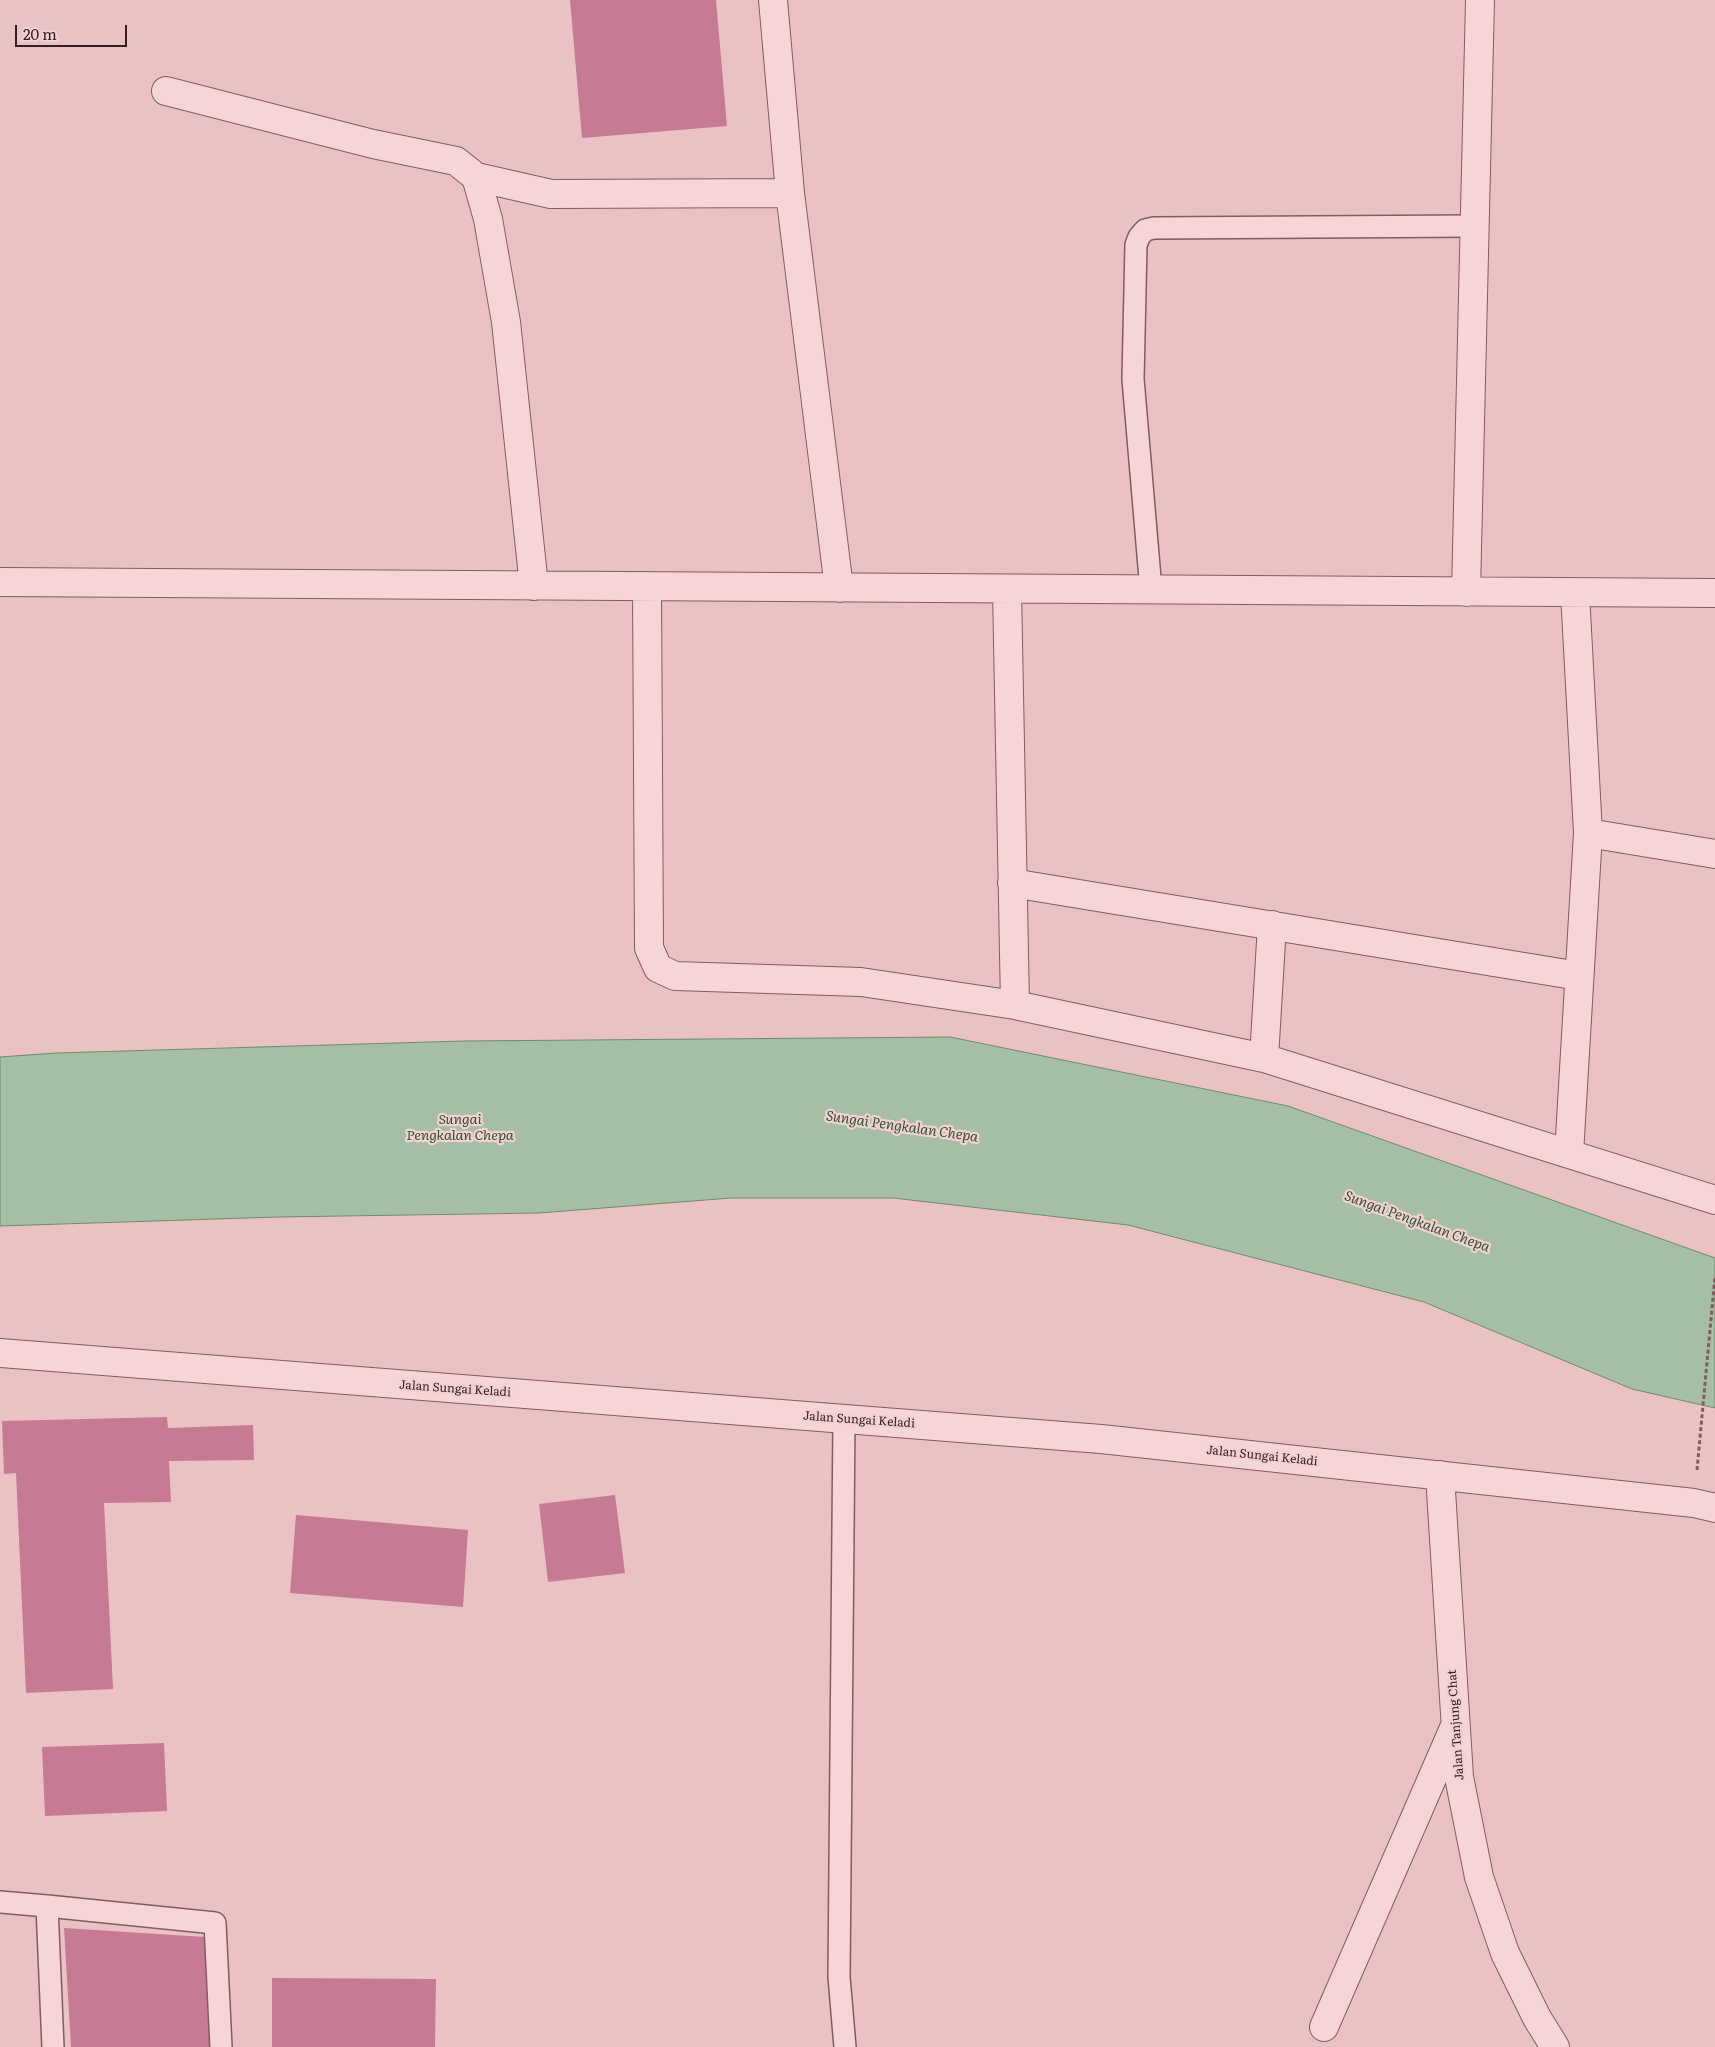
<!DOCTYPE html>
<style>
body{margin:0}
#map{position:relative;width:1715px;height:2047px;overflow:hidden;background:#ebc2c4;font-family:Literata,serif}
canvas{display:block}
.scale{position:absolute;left:15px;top:25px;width:112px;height:22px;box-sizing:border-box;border:2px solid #341e24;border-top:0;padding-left:6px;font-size:15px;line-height:18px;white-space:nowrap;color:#341e24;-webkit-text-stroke:4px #f3d1d3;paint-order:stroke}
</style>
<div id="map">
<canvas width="1715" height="2047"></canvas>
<div class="scale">20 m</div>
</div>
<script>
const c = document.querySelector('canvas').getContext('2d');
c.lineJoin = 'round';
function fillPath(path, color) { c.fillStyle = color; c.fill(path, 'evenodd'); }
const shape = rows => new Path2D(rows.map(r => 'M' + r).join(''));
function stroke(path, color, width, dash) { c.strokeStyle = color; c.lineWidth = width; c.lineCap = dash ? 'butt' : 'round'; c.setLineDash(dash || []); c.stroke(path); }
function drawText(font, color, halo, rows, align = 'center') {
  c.font = font + ' Literata,serif'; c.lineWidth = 4.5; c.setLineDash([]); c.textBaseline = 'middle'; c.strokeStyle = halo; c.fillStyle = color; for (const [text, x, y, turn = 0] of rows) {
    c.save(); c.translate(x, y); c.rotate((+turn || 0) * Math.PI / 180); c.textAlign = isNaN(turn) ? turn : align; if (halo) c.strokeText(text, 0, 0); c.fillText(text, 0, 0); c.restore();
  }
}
const water = shape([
 [950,1037,1288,1106,1715,1258,1715,1408,1632,1389,1424,1302,1128,1225,893,1198,731,1198,539,1213,278,1217,0,1226,0,1057,56,1053,464,1041,950,1037]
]);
const building = shape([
 [570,0,716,0,727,126,582,138],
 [167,1417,168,1428,253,1425,254,1460,169,1461,171,1502,104,1503,113,1689,26,1693,16,1473,4,1474,2,1421],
 [615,1495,625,1573,548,1582,539,1504],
 [296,1515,468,1530,463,1607,290,1593],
 [164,1743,167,1811,45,1816,42,1747],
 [64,1928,205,1937,211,2047,71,2047],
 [272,1978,436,1979,435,2047,272,2047]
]);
const path = shape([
 [1697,1470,1715,1276]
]);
const service = shape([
 [1151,590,1133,379,1136,245,1139,237,1145,230,1154,228,1474,226],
 [844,1419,839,1977,845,2047],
 [0,1902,47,1906,53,2047],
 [47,1906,215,1923,221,2047]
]);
const minor = shape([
 [773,0,790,193,839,588],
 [166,91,373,144,456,161,476,177,488,219,506,322,534,586],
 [476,177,551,194,790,193],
 [0,582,1715,593],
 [647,586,649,948,658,968,675,976,861,982,1015,1005,1264,1058,1715,1200],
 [1007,589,1015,1005],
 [1466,592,1480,0],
 [1588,833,1715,854],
 [1012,883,1579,976],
 [1264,1058,1272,925],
 [1569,1154,1588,833,1575,593],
 [0,1353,1101,1439,1694,1503,1715,1508],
 [1440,1475,1459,1777,1479,1877,1505,1953,1537,2018,1555,2047],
 [1324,2027,1454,1728]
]);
const streetNames = [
 ["Jalan Sungai Keladi",455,1389,4],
 ["Jalan Sungai Keladi",859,1420,4],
 ["Jalan Sungai Keladi",1262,1456,6],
 ["Jalan Tanjung Chat",1456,1725,-94]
];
const waterNames = [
 ["Sungai",460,1120],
 ["Pengkalan Chepa",460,1136],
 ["Sungai Pengkalan Chepa",902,1127,8],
 ["Sungai Pengkalan Chepa",1417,1222,20]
];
fillPath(water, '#a6bea4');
stroke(water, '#6c8b6c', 1);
fillPath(building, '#c67a94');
stroke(service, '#835b64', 24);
stroke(minor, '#835b64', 30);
stroke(path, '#835b64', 3, [4, 2.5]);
stroke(service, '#f6d5d7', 21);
stroke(minor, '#f6d5d7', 28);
drawText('12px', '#341e24', '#f3d1d3', streetNames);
drawText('italic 14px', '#2e5334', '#f3d1d3', waterNames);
</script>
